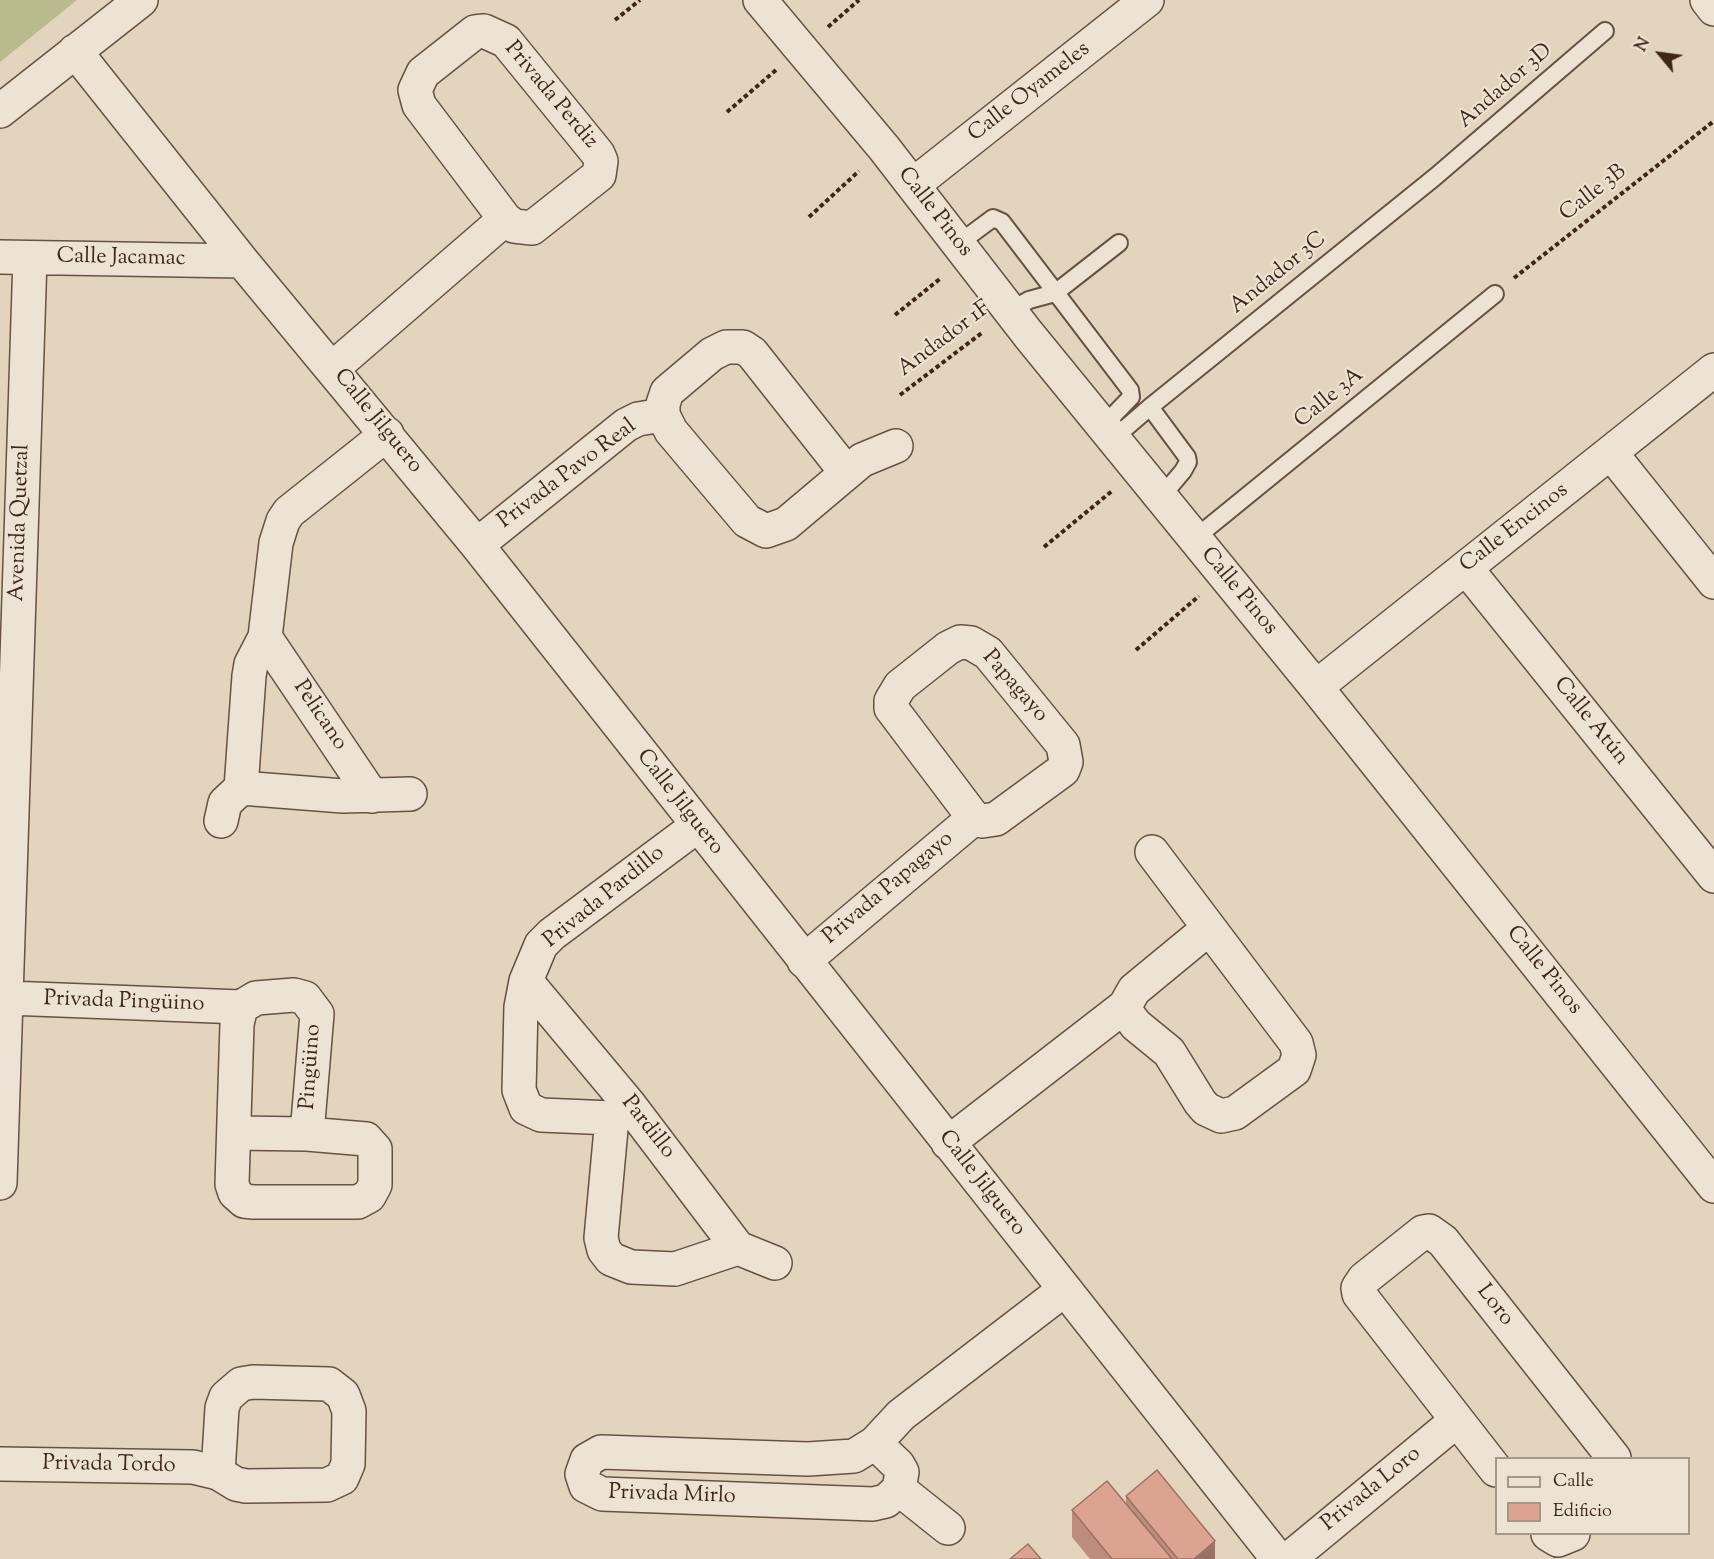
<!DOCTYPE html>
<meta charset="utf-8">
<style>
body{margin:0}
#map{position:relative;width:1714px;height:1559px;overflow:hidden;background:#e2d4bd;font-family:"Sorts Mill Goudy",serif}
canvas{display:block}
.legend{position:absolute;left:1495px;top:1457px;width:195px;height:78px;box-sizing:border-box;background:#ece3d4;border:2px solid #a79789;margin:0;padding:8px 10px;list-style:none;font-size:18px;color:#402519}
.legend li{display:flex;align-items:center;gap:12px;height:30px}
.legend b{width:30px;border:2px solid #a79789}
.north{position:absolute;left:1630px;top:24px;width:60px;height:60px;-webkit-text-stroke:4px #ece3d4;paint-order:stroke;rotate:299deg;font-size:16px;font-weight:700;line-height:24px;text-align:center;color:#402519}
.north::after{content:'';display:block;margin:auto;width:21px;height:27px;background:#402519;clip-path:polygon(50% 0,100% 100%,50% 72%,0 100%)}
</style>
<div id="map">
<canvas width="1714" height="1559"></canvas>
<ul class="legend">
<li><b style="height:8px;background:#ece3d4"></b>Calle</li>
<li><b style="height:16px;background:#dca391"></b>Edificio</li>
</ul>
<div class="north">N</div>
</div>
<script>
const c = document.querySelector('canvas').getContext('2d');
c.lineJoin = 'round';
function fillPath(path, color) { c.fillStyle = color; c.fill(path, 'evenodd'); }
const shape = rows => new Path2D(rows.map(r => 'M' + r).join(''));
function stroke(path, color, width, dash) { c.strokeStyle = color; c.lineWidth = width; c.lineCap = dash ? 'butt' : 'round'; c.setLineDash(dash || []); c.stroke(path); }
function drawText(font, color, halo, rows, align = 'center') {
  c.font = font + ' "Sorts Mill Goudy",serif'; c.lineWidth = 4.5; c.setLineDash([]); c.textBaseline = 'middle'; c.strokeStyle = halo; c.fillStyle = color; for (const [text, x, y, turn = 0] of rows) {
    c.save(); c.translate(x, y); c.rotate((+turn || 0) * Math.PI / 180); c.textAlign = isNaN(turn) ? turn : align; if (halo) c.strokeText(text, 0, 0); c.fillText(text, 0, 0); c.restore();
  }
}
const green = shape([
 [0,0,77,0,0,62]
]);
const path = shape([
 [615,20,640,0],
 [828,27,859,0],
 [727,112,776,70],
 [809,217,859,171],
 [1514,278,1714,121],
 [895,315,941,278],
 [900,395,983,332],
 [1044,547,1112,491],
 [1136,650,1199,596]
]);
const service = shape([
 [958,244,993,218,1002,222,1130,390,1131,397,1104,425],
 [1010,311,1029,300,1055,293,1119,243],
 [1150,407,1435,177,1605,31],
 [1114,438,1150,407,1187,457,1188,462,1183,471,1161,497],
 [1194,539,1495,294]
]);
const minor = shape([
 [760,0,884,148,1028,334,1316,687,1714,1186],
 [1707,0,1714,9],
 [75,51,242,261,477,545,1278,1559],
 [0,111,141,0],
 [913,185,1147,0],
 [0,257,242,261],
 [333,368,505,219,514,226,532,228,599,175,601,161,598,154,506,41,484,31,475,32,423,73,415,90,419,105,505,219],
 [663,415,671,431,747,521,766,531,786,524,862,460,896,446],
 [1611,453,1714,582],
 [477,545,626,425,638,419,663,415,663,404,667,392,712,354,726,347,743,347,752,353,846,472],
 [1466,568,1714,876],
 [265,637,372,796],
 [1316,687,1714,370],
 [241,788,249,676,251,664,265,637,276,543,283,521,289,512,387,434],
 [221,821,225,803,241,788,343,796,410,794],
 [804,961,974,818,982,821,996,819,1063,770,1066,762,1063,745,988,653,971,643,960,642,948,648,900,686,891,701,891,708,974,818],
 [526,981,628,1103,738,1248,775,1263],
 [8,998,241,1007,256,998,294,995,305,998,317,1014,307,1134],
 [1125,1006,1126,1012,1136,1025,1169,1052,1200,1102,1206,1109,1221,1116,1235,1113,1294,1070,1299,1055,1296,1043,1152,852],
 [628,1103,612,1118,541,1115,526,1108,519,1090,521,1007,526,981,541,945,552,934,697,826],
 [612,1118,601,1238,604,1250,611,1259,631,1267,675,1269,738,1248],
 [234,1133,307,1134,366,1139,375,1149,375,1185,369,1196,358,1202,253,1202,244,1201,235,1193,232,1184,237,1024,241,1007],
 [948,1143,1125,1006,1134,990,1208,929],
 [0,1183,30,258],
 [875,1443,898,1465,902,1472,899,1489,948,1528],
 [0,1464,193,1467,218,1473,236,1484,246,1486,327,1485,342,1478,348,1464,349,1411,343,1395,329,1384,253,1382,241,1384,226,1397,222,1408,218,1473],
 [1496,1470,1359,1294,1358,1288,1364,1279,1423,1232,1429,1231,1443,1241,1614,1458],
 [899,1489,886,1501,873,1504,602,1494,586,1486,582,1474,587,1460,601,1452,808,1459,854,1456,875,1443,901,1415,1064,1290],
 [1548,1534,1558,1540,1573,1534],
 [1289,1559,1456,1421]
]);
const wall = shape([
 [1126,1496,1215,1559,1090,1559,1072,1537,1072,1510,1126,1504]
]);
const shadedWall = shape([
 [1215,1541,1215,1559,1194,1559]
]);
const building = shape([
 [1157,1470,1215,1541,1194,1559,1178,1559,1126,1496,1157,1470],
 [1107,1481,1172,1559,1112,1559,1072,1510,1107,1481],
 [1028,1544,1041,1559,1010,1559,1028,1544]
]);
const streetNames = [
 ["Andador 3D",1506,87,-41],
 ["Calle Oyameles",1030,93,-38],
 ["Privada Perdiz",550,96,50],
 ["Calle 3B",1594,194,-38],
 ["Calle Pinos",934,213,52],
 ["Calle Jacamac",121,259,1],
 ["Andador 3C",1279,274,-39],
 ["Andador 1F",945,340,-37],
 ["Calle 3A",1330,399,-39],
 ["Calle Jilguero",377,422,51],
 ["Privada Pavo Real",568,475,-37],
 ["Avenida Quetzal",21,523,-88],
 ["Calle Encinos",1515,529,-38],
 ["Calle Pinos",1238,592,50],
 ["Papagayo",1014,687,49],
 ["Pelicano",319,716,56],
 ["Calle Atún",1590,722,51],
 ["Calle Jilguero",679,803,52],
 ["Privada Papagayo",889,889,-40],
 ["Privada Pardillo",605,898,-39],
 ["Calle Pinos",1543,971,51],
 ["Privada Pingüino",124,1003,2],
 ["Pingüino",312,1067,-86],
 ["Pardillo",647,1128,52],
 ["Calle Jilguero",981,1184,52],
 ["Loro",1494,1306,52],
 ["Privada Tordo",109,1466,1],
 ["Privada Loro",1372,1490,-39],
 ["Privada Mirlo",672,1496,2]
];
fillPath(green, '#babb8c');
stroke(service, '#685142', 20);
stroke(minor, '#685142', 36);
stroke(path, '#402519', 4, [4.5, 3]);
stroke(service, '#ece3d4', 16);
stroke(minor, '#ece3d4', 33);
fillPath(wall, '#bd8c7d');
fillPath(shadedWall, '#9a7266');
fillPath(building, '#dca391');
stroke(building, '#9a7266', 1.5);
drawText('22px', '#402519', '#ece3d4', streetNames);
</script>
